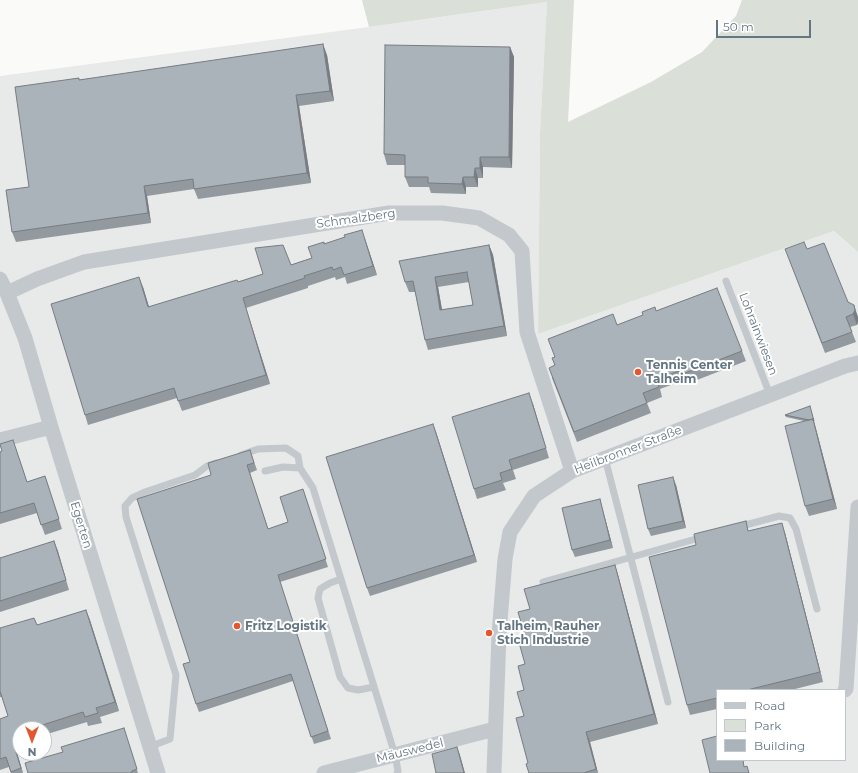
<!DOCTYPE html>
<meta charset="utf-8">
<style>
body{margin:0}
#map{position:relative;width:858px;height:773px;overflow:hidden;background:#fafaf8;font-family:Montserrat,sans-serif}
canvas{display:block}
.legend{position:absolute;left:716px;top:689px;width:130px;height:72px;box-sizing:border-box;background:#fff;border:1px solid #c1c8cd;margin:0;padding:5px 7px;list-style:none;font-size:12px;color:#657683}
.legend li{display:flex;align-items:center;gap:8px;height:20px}
.legend b{width:20px;border:1px solid #c1c8cd}
.north{position:absolute;left:12px;top:721px;width:40px;height:40px;box-sizing:border-box;background:#fff;border:1px solid #c1c8cd;border-radius:50%;rotate:180deg;font-size:11px;font-weight:700;line-height:16px;text-align:center;color:#657683}
.north::after{content:'';display:block;margin:auto;width:14px;height:18px;background:#e4572e;clip-path:polygon(50% 0,100% 100%,50% 72%,0 100%)}
.scale{position:absolute;left:716px;top:20px;width:95px;height:18px;box-sizing:border-box;border:2px solid #657683;border-top:0;padding-left:5px;font-size:12px;line-height:14px;white-space:nowrap;color:#657683;-webkit-text-stroke:3px #fff;paint-order:stroke}
</style>
<div id="map">
<canvas width="858" height="773"></canvas>
<ul class="legend">
<li><b style="height:5px;background:#c3c8cc"></b>Road</li>
<li><b style="height:11px;background:#dadfd7"></b>Park</li>
<li><b style="height:11px;background:#aab3b9"></b>Building</li>
</ul>
<div class="north">N</div>
<div class="scale">50 m</div>
</div>
<script>
const c = document.querySelector('canvas').getContext('2d');
c.lineJoin = 'round';
function fillPath(path, color) { c.fillStyle = color; c.fill(path, 'evenodd'); }
const shape = rows => new Path2D(rows.map(r => 'M' + r).join(''));
function stroke(path, color, width, dash) { c.strokeStyle = color; c.lineWidth = width; c.lineCap = dash ? 'butt' : 'round'; c.setLineDash(dash || []); c.stroke(path); }
function drawText(font, color, halo, rows, align = 'center') {
  c.font = font + ' Montserrat,sans-serif'; c.lineWidth = 4; c.setLineDash([]); c.textBaseline = 'middle'; c.strokeStyle = halo; c.fillStyle = color; for (const [text, x, y, turn = 0] of rows) {
    c.save(); c.translate(x, y); c.rotate((+turn || 0) * Math.PI / 180); c.textAlign = isNaN(turn) ? turn : align; if (halo) c.strokeText(text, 0, 0); c.fillText(text, 0, 0); c.restore();
  }
}
const built = shape([
 [547,2,540,132,538,334,834,231,858,252,858,773,0,773,0,76,369,27],
 [717,690,845,690,845,760,717,760],
 [20,729,44,729,44,753,20,753]
]);
const green = shape([
 [362,0,574,0,568,122,651,82,702,52,736,16,742,0,858,0,858,252,834,231,538,334,540,132,547,2,369,27]
]);
const lane = shape([
 [726,281,770,395],
 [241,455,258,449,286,448,298,456,300,468],
 [605,458,668,702],
 [265,471,283,467,300,468,313,488,395,755,398,771,397,773],
 [738,527,779,516,790,518,796,529,817,609],
 [341,579,330,583,320,589,318,598,340,677,348,688,358,690,374,687],
 [543,582,703,537],
 [149,747,170,739,176,675,126,517,125,506,132,498,145,492,195,475,207,466,216,463]
]);
const street = shape([
 [0,279,7,293,25,338,51,427,158,773],
 [7,293,37,279,84,262,389,213,442,213,479,218,509,235,522,251,527,332,572,471],
 [0,440,51,427],
 [845,690,846,689,858,507],
 [324,773,495,729],
 [494,773,499,634,505,559,510,532,534,496,572,471,770,395,845,366,858,363]
]);
const wall = shape([
 [510,47,514,57,512,168,483,167,483,178,478,178,478,187,466,187,466,194,431,193,429,187,409,187,405,177,405,165,387,165,384,154],
 [327,55,334,101,299,106,311,183,198,199,194,189,147,196,151,223,16,242,12,232,29,187,79,80],
 [365,239,377,275,347,284,345,277,336,280,335,277,308,286,308,288,246,308,270,384,182,411,177,398,88,425,85,415,143,287,149,307,238,282,312,258,324,244],
 [489,245,493,255,507,336,428,350,425,340,415,292,409,292,405,282],
 [469,282,473,305,442,310,438,287],
 [807,249,857,315,858,317,858,322,857,325,850,327,856,342,825,353,789,259],
 [656,311,742,351,746,361,684,385,682,381,660,389,662,397,647,403,651,413,577,442,552,378,555,366,552,358,617,325],
 [533,404,549,458,513,470,516,479,503,483,506,490,477,499,474,489],
 [810,406,837,509,809,516,805,506,804,421,786,417,785,415],
 [436,432,477,562,370,596,367,588],
 [16,449,27,482,45,476,62,529,45,535,37,513,0,524,0,452],
 [250,450,257,470,250,473,268,529,288,522,303,489,328,567,280,582,331,739,314,744,293,681,199,712,196,704,190,662,211,475],
 [676,485,686,528,651,536,648,529],
 [600,499,602,507,613,548,575,557,572,550],
 [749,531,785,533,823,682,791,690,717,690,717,709,690,715,687,705],
 [54,541,69,590,0,612,0,558],
 [615,565,618,575,658,724,590,742,598,773,529,773,524,716,525,637,530,609],
 [86,610,119,711,100,717,102,723,88,726,87,722,44,735,44,729,20,729,20,743,17,744,19,752,17,753,23,773,11,773,9,767,0,770,0,719,8,716,2,697,0,697,0,628,37,625],
 [124,728,138,773,28,773,63,752]
]);
const shadedWall = shape([
 [323,44,327,55,334,101,330,91],
 [510,47,514,57,512,168,509,157],
 [296,95,299,106,311,183,307,173],
 [480,157,483,167,483,178,480,168],
 [475,168,478,178,478,187,474,177],
 [463,177,466,187,466,194,462,184],
 [144,186,147,196,151,223,148,213],
 [362,230,377,275,373,266],
 [489,245,493,255,507,336,504,326],
 [139,277,143,287,152,317,148,307],
 [435,277,438,287,444,321,440,310],
 [243,298,246,308,270,384,266,375],
 [854,305,858,317,858,322,857,325,853,314],
 [529,393,533,404,549,458,546,448],
 [813,419,816,429,837,509,833,499],
 [433,424,436,432,477,562,474,555],
 [673,477,676,485,686,528,683,521],
 [600,499,602,507,613,548,610,540],
 [782,523,785,533,823,682,820,672],
 [54,541,58,551,69,590,66,580],
 [615,565,618,575,658,724,654,714],
 [86,610,90,620,119,711,115,702],
 [586,732,590,742,598,773,596,769],
 [14,734,17,744,19,752,16,742],
 [13,743,17,753,23,773,21,768],
 [457,747,460,755,465,773,464,773]
]);
const building = shape([
 [323,44,330,91,296,95,307,173,194,189,193,179,144,186,148,213,12,232,6,190,29,187,15,87,79,78,79,80,323,44],
 [385,45,510,47,509,157,480,157,480,168,475,168,474,177,463,177,462,184,428,183,428,177,405,177,405,155,384,154,385,45],
 [362,230,373,266,344,275,341,267,333,270,332,267,304,276,305,278,243,298,266,375,178,401,174,388,85,415,51,304,139,277,148,307,237,280,238,282,263,274,255,248,283,245,291,265,312,258,308,247,324,242,324,244,345,237,344,235,362,230],
 [804,242,807,249,824,243,848,302,854,305,855,310,853,314,846,317,852,332,822,343,785,249,804,242],
 [489,245,504,326,425,340,413,281,405,282,399,261,489,245],
 [467,272,473,305,440,310,435,277,467,272],
 [717,288,742,351,680,375,679,371,656,379,659,387,643,393,647,403,574,432,549,368,555,365,552,358,555,357,548,339,613,314,617,325,643,315,642,312,655,307,656,311,717,288],
 [529,393,546,448,509,460,512,469,500,473,502,480,474,489,452,417,529,393],
 [810,406,814,421,813,421,813,419,809,420,785,415,810,406],
 [813,419,833,499,805,506,785,426,813,419],
 [433,424,474,555,367,588,326,457,433,424],
 [13,440,27,482,45,476,59,519,41,525,34,503,0,513,0,452,2,451,0,444,13,440],
 [250,450,254,463,247,465,268,529,288,522,280,497,303,489,326,559,278,575,328,731,311,737,291,674,196,704,183,664,190,662,137,499,211,475,208,463,250,450],
 [673,477,683,521,648,529,638,485,673,477],
 [600,499,610,540,572,550,562,508,600,499],
 [746,521,748,531,782,523,820,672,747,690,717,690,717,698,687,705,649,557,696,545,694,534,746,521],
 [54,541,66,580,0,601,0,558,54,541],
 [615,565,654,714,586,732,596,769,584,773,529,773,526,764,528,763,516,718,524,716,517,692,524,690,518,666,525,664,518,639,525,637,518,612,530,609,524,589,615,565],
 [86,610,115,702,96,708,98,713,85,717,83,712,30,729,20,729,20,732,14,734,16,742,13,743,21,768,11,772,6,757,0,759,0,719,8,716,0,691,0,628,34,618,37,625,86,610],
 [124,728,137,769,132,771,131,773,28,773,25,763,63,752,61,747,124,728],
 [717,736,717,760,743,760,744,767,747,766,749,773,710,773,702,740,717,736],
 [457,747,464,773,436,773,432,754,457,747]
]);
const markers = [
 [638,372,4,"#e4572e"],
 [237,626,4,"#e4572e"],
 [489,633,4,"#e4572e"]
];
const streetNames = [
 ["Schmalzberg",356,219,-8],
 ["Lohrainwiesen",758,334,69],
 ["Heilbronner Straße",628,450,-21],
 ["Egerten",81,525,73],
 ["Mäuswedel",410,751,-14]
];
const poiNames = [
 ["Tennis Center",646,365],
 ["Talheim",646,379],
 ["Fritz Logistik",245,626],
 ["Talheim, Rauher",497,626],
 ["Stich Industrie",497,640]
];
fillPath(built, '#e8e9e9');
fillPath(green, '#dadfd7');
stroke(lane, '#c3c8cc', 7);
stroke(street, '#c3c8cc', 15);
fillPath(wall, '#929a9f');
fillPath(shadedWall, '#777d82');
fillPath(building, '#aab3b9');
stroke(building, '#777d82', 1);
for (const [x, y, r, color] of markers) { const dot = new Path2D(); dot.arc(x, y, r, 0, 2 * Math.PI); c.fillStyle = color; c.fill(dot); stroke(dot, '#fff', 1.5); }
drawText('12px', '#657683', '#fff', streetNames);
drawText('bold 12px', '#657683', '#fff', poiNames, 'left');
</script>
